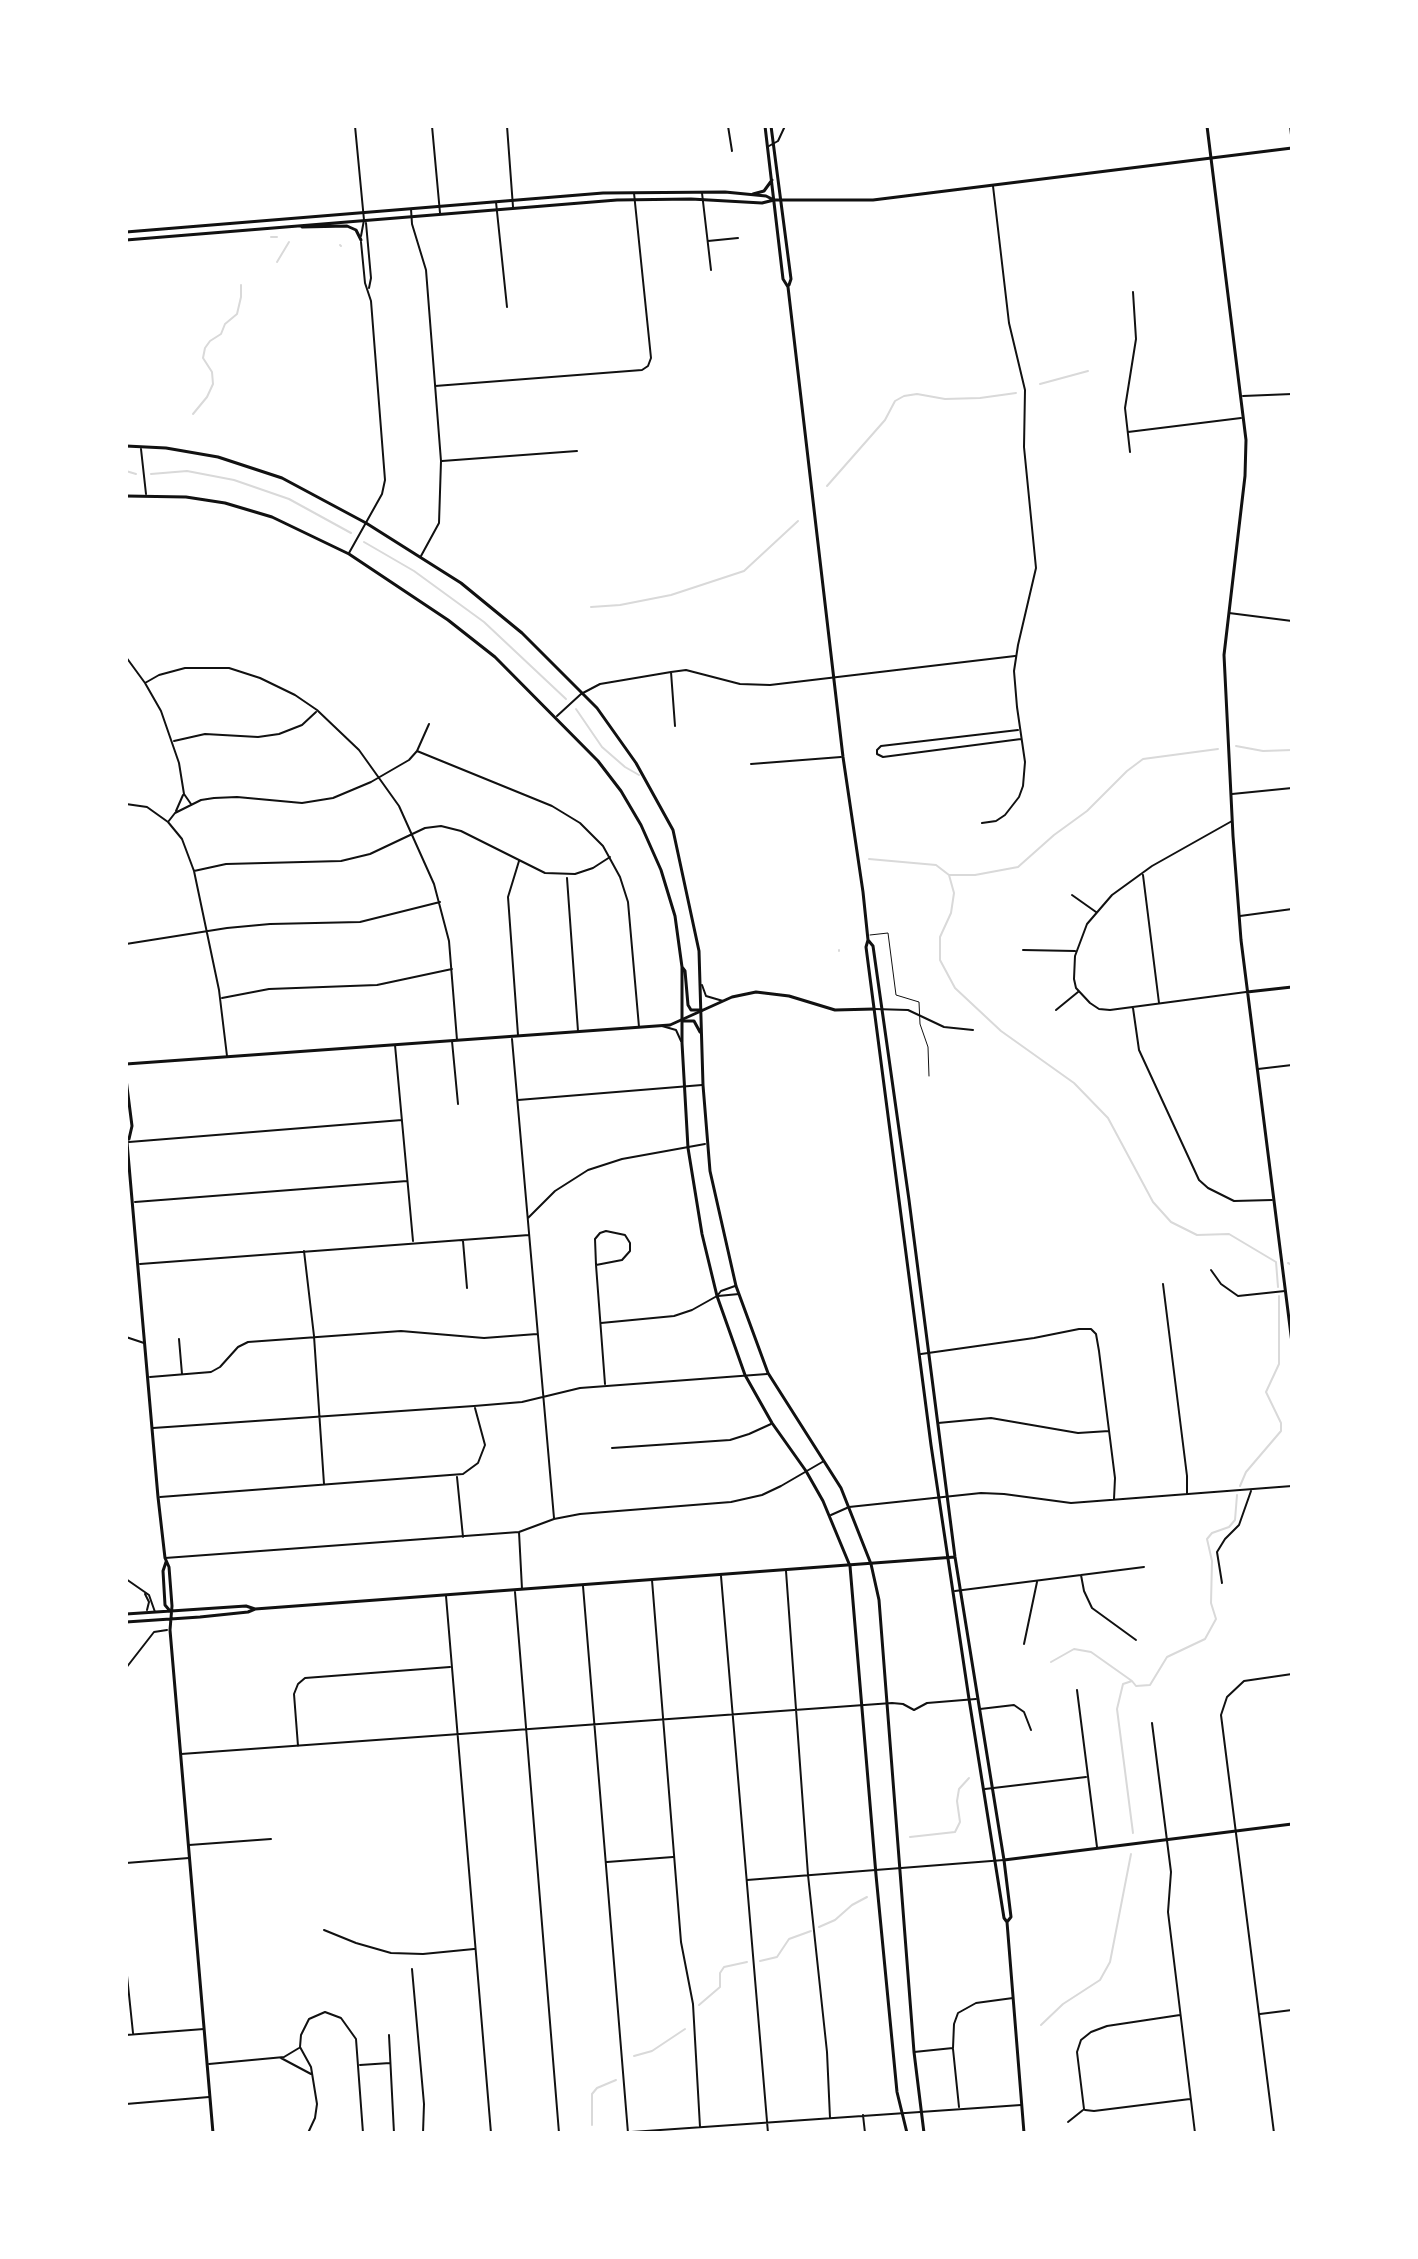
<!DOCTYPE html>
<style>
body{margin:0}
#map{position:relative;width:1418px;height:2259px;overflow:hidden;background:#fff;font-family:"DejaVu Sans",sans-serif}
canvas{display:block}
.frame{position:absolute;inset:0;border:128px solid #fff;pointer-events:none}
</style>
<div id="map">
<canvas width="1418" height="2259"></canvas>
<div class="frame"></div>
</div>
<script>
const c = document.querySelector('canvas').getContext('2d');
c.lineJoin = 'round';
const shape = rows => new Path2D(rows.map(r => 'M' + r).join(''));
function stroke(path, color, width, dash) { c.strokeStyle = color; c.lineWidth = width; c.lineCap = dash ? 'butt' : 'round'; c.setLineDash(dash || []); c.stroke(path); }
const stream = shape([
 [271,237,277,237],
 [340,245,341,246],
 [277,262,289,242],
 [1040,384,1088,371],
 [193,414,207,397,213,384,212,372,203,358,205,348,210,341,221,334,225,324,237,314,241,297,241,285],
 [126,471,136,474],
 [151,474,187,471,234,480,289,499,351,533],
 [827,486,885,420,895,401,904,396,917,394,945,399,980,398,1016,393],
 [364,542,414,571,484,622,566,699],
 [591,607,620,605,671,595,744,571,798,521],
 [576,709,602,747,625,767,639,775],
 [1236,746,1263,751,1292,750],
 [869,859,936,865,949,875,954,893,951,913,940,937,940,960,955,988,1001,1031,1074,1083,1108,1118,1153,1202,1171,1222,1197,1235,1229,1234,1276,1262,1278,1287],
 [949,875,975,875,1018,867,1054,835,1087,811,1127,771,1143,759,1218,749],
 [839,950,839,951],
 [1288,1263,1292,1265],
 [1240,1486,1246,1472,1281,1431,1281,1423,1266,1392,1279,1364,1279,1296],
 [1051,1662,1074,1649,1091,1652,1132,1681],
 [1133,1833,1117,1709,1123,1684,1132,1681,1136,1686,1150,1685,1167,1657,1205,1639,1216,1619,1211,1603,1212,1561,1207,1539,1212,1533,1229,1527,1235,1520,1237,1495],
 [910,1837,955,1832,960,1822,957,1801,959,1789,969,1778],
 [819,1927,835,1920,852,1905,867,1897],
 [760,1961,777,1957,789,1939,811,1931],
 [699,2005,720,1987,720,1973,724,1967,747,1962],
 [1041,2025,1063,2004,1100,1980,1110,1962,1131,1854],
 [634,2056,652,2051,685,2029],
 [592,2125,592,2094,597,2088,616,2080]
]);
const service = shape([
 [870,935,888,933,896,995,919,1002,920,1024,928,1047,929,1076]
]);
const minor = shape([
 [355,126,364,220,361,236],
 [432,126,440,213],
 [507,126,513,207],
 [728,126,732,151],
 [1290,126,1292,144],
 [769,146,778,141,785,126],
 [702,193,711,270],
 [496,202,507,307],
 [411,209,412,224,426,270,441,461,439,523,421,556],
 [366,223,371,278,369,288],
 [708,241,738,238],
 [435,386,642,370,648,366,651,358,634,193],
 [1243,396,1292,394],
 [1128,432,1241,418],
 [141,449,146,494],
 [1130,452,1125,408,1136,339,1133,292],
 [442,461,577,451],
 [349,553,382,494,385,480,371,301,365,283,361,242],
 [1229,613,1292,621],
 [126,657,145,683,161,711,179,763,184,794,191,804],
 [671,672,675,726],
 [145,683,159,675,185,668,229,668,260,678,295,695,317,710,359,750,399,806,434,884,449,941,457,1040],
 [557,716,581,694,600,684,671,672,686,670,740,684,770,685,1015,656],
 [1018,730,881,746,877,750,877,754,883,757,1021,739],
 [174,741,205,734,258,737,279,734,302,725,316,712],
 [417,751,552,806,580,823,603,846,620,877,628,902,639,1027],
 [751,764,841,757],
 [1232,794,1292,788],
 [126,804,147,807,168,822,175,813,201,800,214,798,237,797,302,803,333,798,371,782,409,760,417,751,429,724],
 [176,811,183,795],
 [1232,821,1152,866,1112,895,1087,924,1075,956,1074,979,1076,988,1090,1003,1099,1009,1110,1010,1246,992],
 [168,822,182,839,194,871,219,990,227,1056],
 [982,823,996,821,1005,815,1019,797,1023,786,1025,762,1017,707,1014,671,1018,645,1036,568,1024,447,1025,390,1009,323,993,186],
 [194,871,226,864,341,861,370,854,425,828,441,826,461,831,545,873,575,874,593,868,610,857],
 [1143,875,1159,1003],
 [567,878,578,1031],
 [1072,895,1096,912],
 [1240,916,1292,909],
 [126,944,227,928,270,924,360,922,440,902],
 [1023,950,1075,951],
 [702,985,706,996,723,1001],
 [222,998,269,989,377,985,452,969],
 [1133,1008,1139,1050,1199,1180,1208,1188,1234,1201,1272,1200],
 [874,1009,908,1010,944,1027,973,1030],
 [1056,1010,1078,992],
 [662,1026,676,1030,681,1041],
 [518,1035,508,897,519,861],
 [512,1039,554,1518],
 [452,1041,458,1104],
 [395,1045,413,1241],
 [1258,1069,1292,1065],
 [518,1100,702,1085],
 [129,1142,402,1120],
 [135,1202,407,1181],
 [528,1218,555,1191,588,1170,622,1159,705,1144],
 [606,1231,625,1235,630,1243,630,1251,622,1260,596,1265,595,1239,600,1233,606,1231],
 [463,1241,467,1288],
 [304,1251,314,1336,324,1484],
 [140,1264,529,1235],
 [596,1265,605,1384],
 [1211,1270,1221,1284,1238,1296,1285,1291],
 [1163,1284,1187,1476,1187,1493],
 [718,1296,739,1294],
 [601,1323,674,1316,692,1310,717,1296,721,1291,735,1286],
 [126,1337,144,1343],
 [179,1339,182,1374],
 [921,1354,1034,1338,1079,1329,1091,1329,1096,1334,1099,1351,1115,1478,1114,1499],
 [150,1377,211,1372,220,1367,238,1347,248,1342,401,1331,484,1338,537,1334],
 [938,1423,991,1418,1078,1433,1109,1431],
 [153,1428,474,1406,522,1402,580,1388,767,1374],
 [612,1448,730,1440,749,1434,771,1424],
 [457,1477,463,1537],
 [160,1497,463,1474,478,1463,485,1445,475,1408],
 [831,1515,849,1507,981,1493,1004,1494,1071,1503,1292,1486],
 [519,1532,522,1589],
 [165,1558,519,1532,554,1519,580,1514,731,1502,762,1495,781,1486,824,1461],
 [786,1571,808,1875,827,2052,830,2118],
 [1081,1575,1084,1591,1092,1608,1136,1640],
 [721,1576,768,2133],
 [126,1579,149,1595,155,1612],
 [652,1580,681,1942,693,2004,700,2127],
 [1222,1583,1217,1552,1225,1539,1239,1525,1251,1491],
 [583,1586,628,2133],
 [955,1591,1144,1567],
 [515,1592,559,2133],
 [145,1594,149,1602,147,1610],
 [446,1596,491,2133],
 [1024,1644,1037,1582],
 [126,1668,154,1632,167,1630],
 [1077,1690,1097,1847],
 [980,1709,1014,1705,1024,1712,1031,1730],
 [1152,1723,1171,1872,1168,1912,1195,2133],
 [298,1746,294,1694,298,1684,305,1678,450,1667],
 [181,1754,892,1703,903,1704,914,1710,927,1703,976,1699],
 [985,1789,1086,1777],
 [126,1833,127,1862],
 [189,1845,271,1839],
 [607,1862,673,1857],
 [126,1863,189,1858],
 [747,1880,1004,1860],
 [324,1930,356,1943,391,1953,423,1954,474,1949],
 [126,1966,133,2033],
 [412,1969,424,2104,423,2133],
 [1260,2014,1292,2010],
 [126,2035,204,2029],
 [389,2035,394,2133],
 [953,2049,959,2107],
 [914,2052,953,2048,954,2024,958,2013,976,2003,1013,1998],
 [281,2058,311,2074],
 [209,2064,284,2057,299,2048],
 [360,2065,390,2063],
 [126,2104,209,2097],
 [1084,2109,1077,2052,1081,2040,1091,2032,1107,2026,1180,2015],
 [1085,2110,1094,2111,1190,2099],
 [863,2115,865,2133],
 [1068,2122,1083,2110],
 [308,2133,315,2118,317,2104,311,2067,300,2047,301,2035,309,2019,325,2012,341,2018,356,2039,363,2133],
 [617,2133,1021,2105],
 [1274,2133,1221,1715,1227,1697,1244,1681,1292,1674]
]);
const tertiary = shape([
 [1207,126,1246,440,1245,476,1224,655,1233,836,1241,940,1292,1343],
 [1247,992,1292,987],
 [126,1064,670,1025,732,997,756,992,789,996,835,1010,874,1009],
 [1004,1860,1292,1824]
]);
const secondary = shape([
 [765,126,783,279,788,287,843,757,863,892,868,940,866,947,931,1445,969,1699,1004,1918,1007,1922,1024,2133],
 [771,126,791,279,789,285],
 [753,194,764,191,772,180],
 [868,940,873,946,909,1200,955,1557,1004,1860,1011,1917,1007,1922],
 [126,1079,132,1126,129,1139],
 [126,1131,158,1497,165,1558,169,1567,172,1606,170,1630,213,2133],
 [166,1562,163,1571,165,1605,170,1611],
 [126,1614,246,1606,255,1609],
 [126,1622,200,1617,248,1612,255,1609,955,1557]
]);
const primary = shape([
 [302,227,347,226,356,230,361,240],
 [126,232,603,193,725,192,766,196,774,200],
 [126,240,617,200,691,199,762,203,774,200,873,200,1292,148],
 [126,446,166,448,218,457,282,478,366,523,461,583,522,633,597,708,636,763,673,830,699,951,703,1085,710,1171,736,1286,768,1373,841,1488,871,1564,879,1600,914,2052,924,2133],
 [126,496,186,497,225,503,272,517,349,554,448,620,495,657,598,761,621,791,641,825,661,870,675,916,682,967,682,1043,688,1148,702,1234,717,1296,745,1375,772,1423,806,1471,823,1501,850,1566,876,1875,897,2092,907,2133],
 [682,967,685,971,688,1005,691,1010,702,1010],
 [682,1021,694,1021,700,1032]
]);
stroke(stream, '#d9d9d9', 2);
stroke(service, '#111', 1);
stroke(minor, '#111', 2);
stroke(tertiary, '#111', 3);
stroke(secondary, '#111', 3);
stroke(primary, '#111', 3);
</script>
